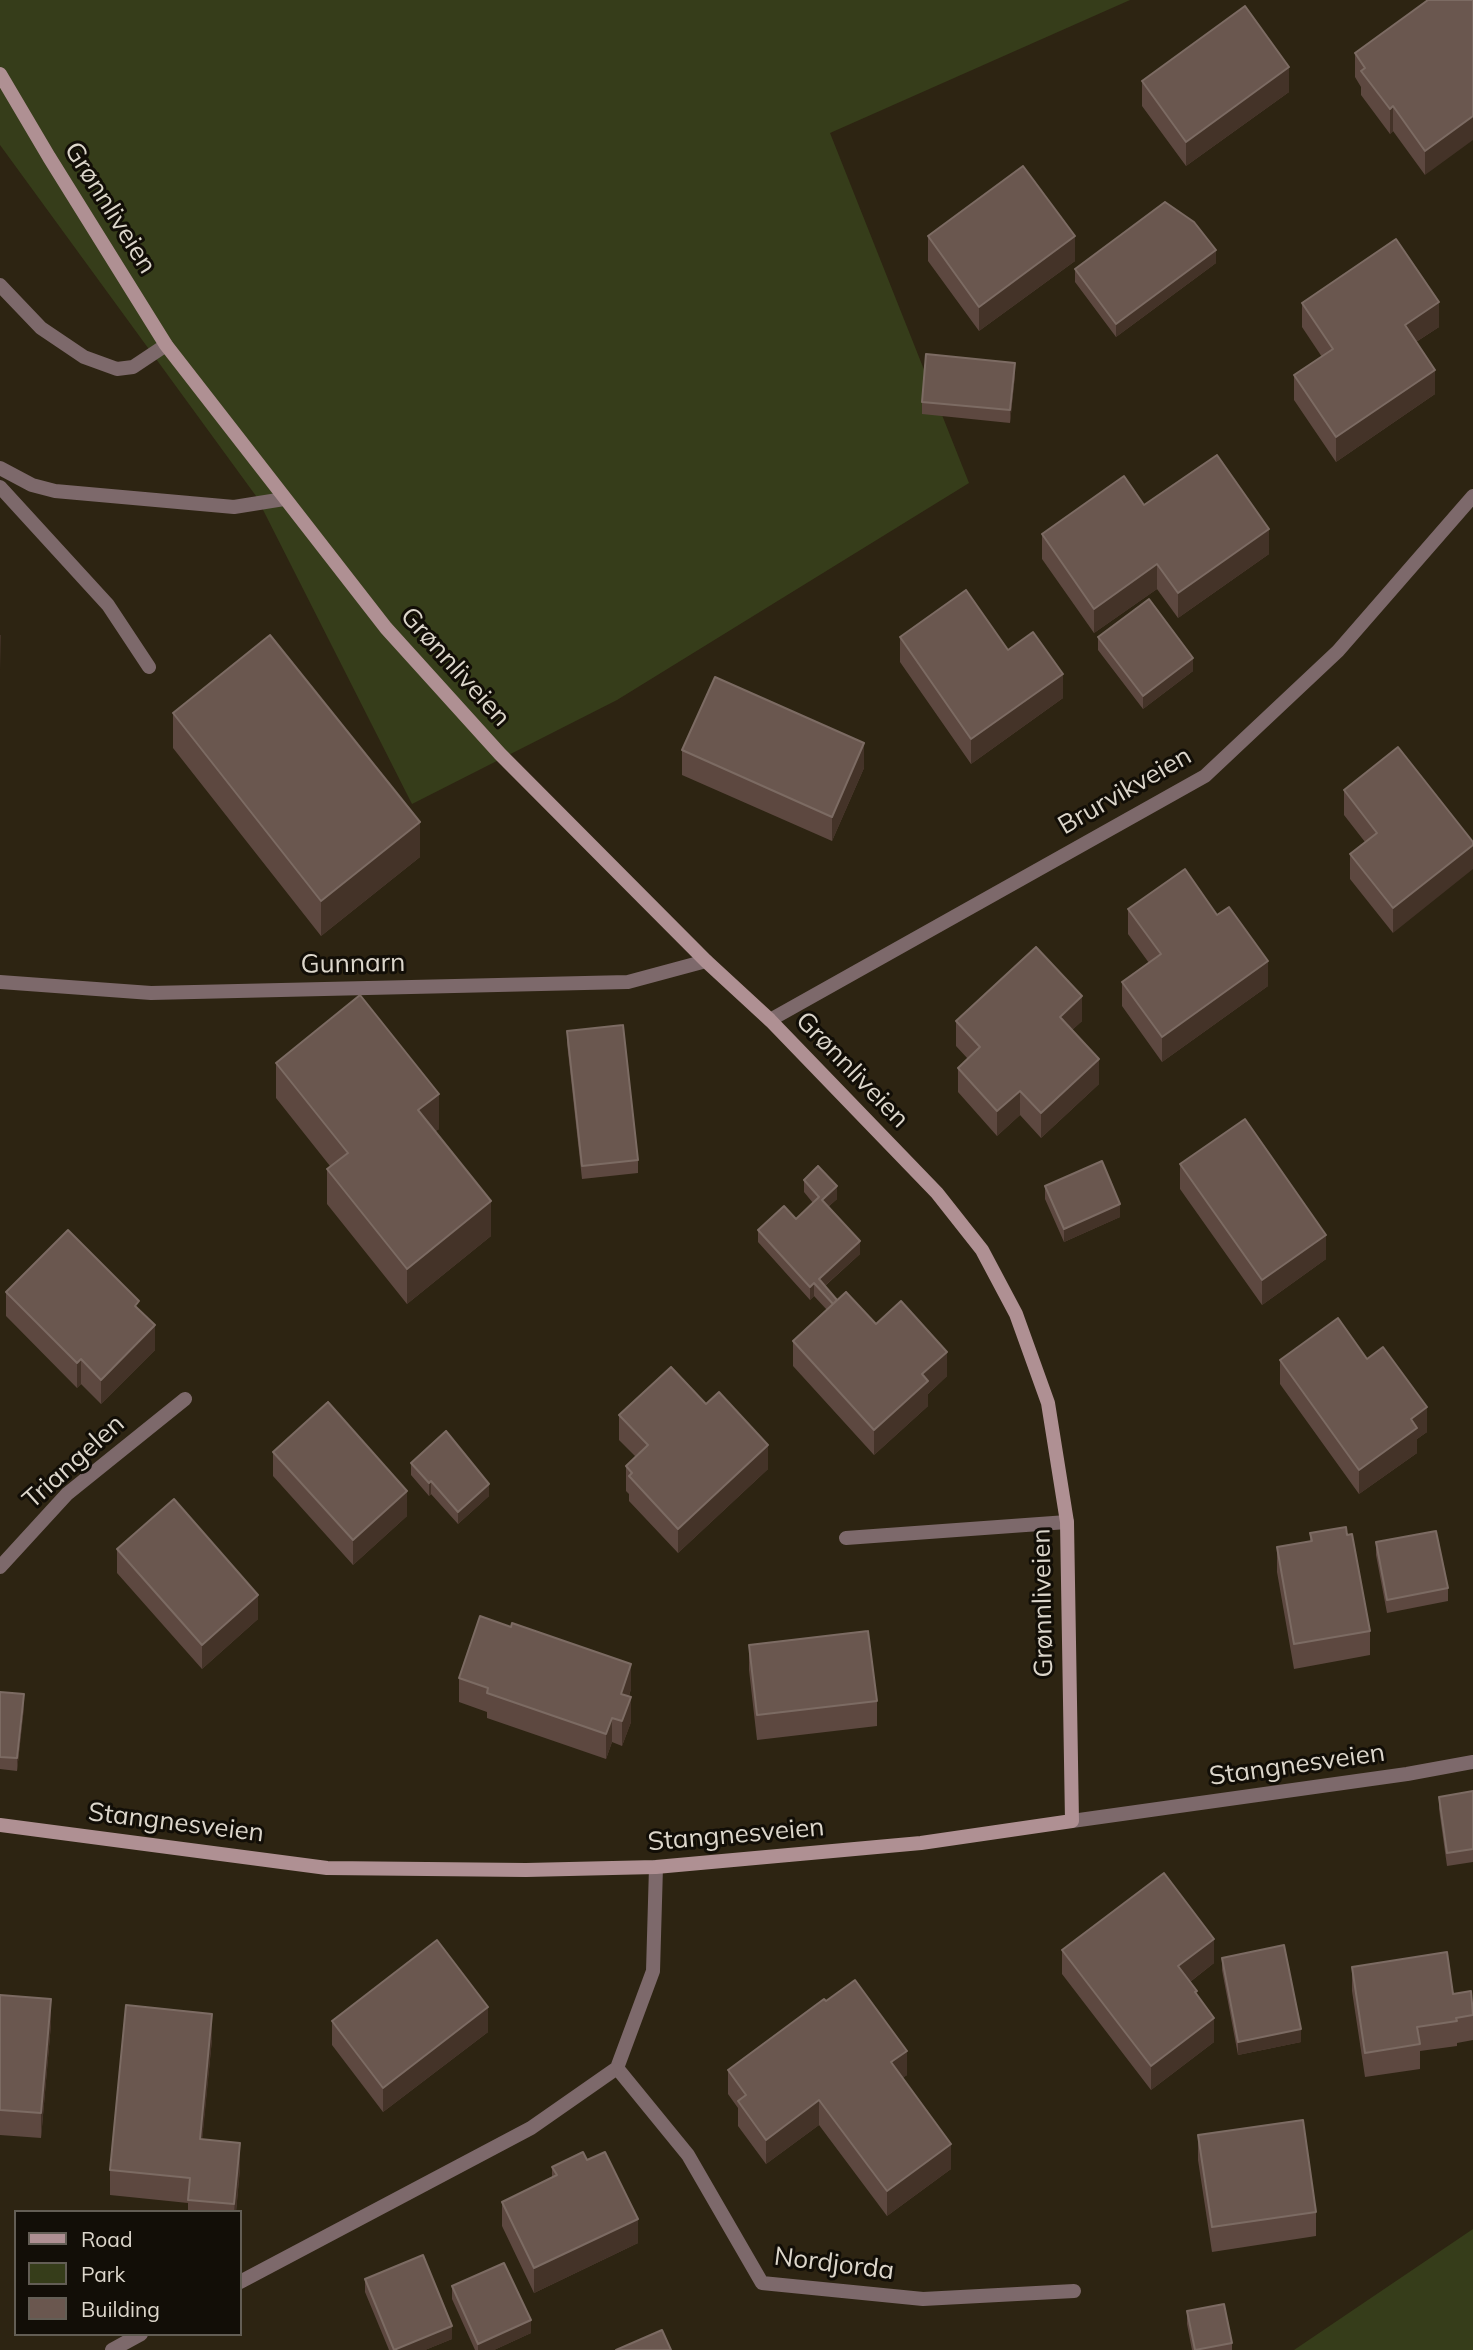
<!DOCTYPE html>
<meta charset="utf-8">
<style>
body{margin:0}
#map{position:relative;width:1473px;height:2350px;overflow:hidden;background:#2d2412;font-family:Mulish,sans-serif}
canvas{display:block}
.legend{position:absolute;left:14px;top:2210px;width:228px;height:126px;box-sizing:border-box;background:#120e07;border:2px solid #635e55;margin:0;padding:9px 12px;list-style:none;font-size:21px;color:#dcd6cb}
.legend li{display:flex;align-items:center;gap:14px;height:35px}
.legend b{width:35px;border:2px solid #635e55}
</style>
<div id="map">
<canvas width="1473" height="2350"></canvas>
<ul class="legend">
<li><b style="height:9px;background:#af9093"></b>Road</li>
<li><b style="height:19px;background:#363d1a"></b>Park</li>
<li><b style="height:19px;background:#6a574f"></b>Building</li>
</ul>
</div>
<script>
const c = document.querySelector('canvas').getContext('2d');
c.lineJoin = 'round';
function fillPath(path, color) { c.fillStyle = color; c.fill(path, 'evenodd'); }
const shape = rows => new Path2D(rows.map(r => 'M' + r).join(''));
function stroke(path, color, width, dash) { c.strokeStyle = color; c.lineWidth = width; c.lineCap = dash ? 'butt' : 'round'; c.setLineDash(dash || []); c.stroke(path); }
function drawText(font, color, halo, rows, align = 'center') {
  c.font = font + ' Mulish,sans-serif'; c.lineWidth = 6; c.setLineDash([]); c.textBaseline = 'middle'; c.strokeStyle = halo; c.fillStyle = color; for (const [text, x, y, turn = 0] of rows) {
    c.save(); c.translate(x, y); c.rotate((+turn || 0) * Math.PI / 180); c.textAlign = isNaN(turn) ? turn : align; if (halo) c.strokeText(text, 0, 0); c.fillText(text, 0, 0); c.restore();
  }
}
const green = shape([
 [0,0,1130,0,830,133,969,483,617,700,412,804,256,496,0,145],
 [1473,2229,1473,2350,1294,2350]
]);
const lane = shape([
 [0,285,41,328,84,357,117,369,133,367,166,345],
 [0,487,108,605,149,667],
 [846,1538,1067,1522]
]);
const street = shape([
 [0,468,32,485,55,491,234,507,284,499],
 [0,982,151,993,628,982,706,961],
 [770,1020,1205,776,1338,651,1473,496],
 [0,1567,67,1494,185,1399],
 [1072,1821,1407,1774,1473,1762],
 [617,2068,688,2155,762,2283,923,2299,1074,2291],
 [240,2282,531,2128,617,2068,653,1971,656,1867],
 [112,2350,141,2334]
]);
const secondary = shape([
 [0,74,49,157,166,345,386,628,500,754,706,961,770,1020,937,1193,982,1250,1016,1314,1048,1403,1067,1522,1072,1821,921,1843,656,1867,526,1870,327,1868,0,1825]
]);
const wall = shape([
 [1428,0,1425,175,1393,131,1390,134,1361,95,1361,87,1355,77,1355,53],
 [1142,81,1289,92,1186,166,1142,106],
 [928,236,1075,261,979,331,928,261],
 [1216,263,1116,337,1075,282,1075,269],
 [1302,303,1439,327,1416,342,1435,394,1336,462,1294,400,1294,375,1322,357,1302,327],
 [1015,375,1010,423,922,414,922,402],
 [1144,505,1269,554,1178,618,1157,589,1094,633,1042,559,1042,534],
 [900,637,1008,650,1063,698,971,764,900,662],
 [1098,637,1193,671,1143,709,1098,650],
 [173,713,420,857,321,936,173,748],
 [1398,747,1393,933,1350,879,1350,854,1365,842,1344,815,1344,790],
 [682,750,864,768,832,841,682,775],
 [1128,909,1217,915,1268,986,1162,1062,1122,1006,1122,982,1149,963,1128,934],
 [956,1021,1082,1021,1072,1030,1099,1084,1041,1138,1020,1115,997,1136,958,1092,958,1068,968,1059,956,1046],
 [567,1031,638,1160,638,1173,582,1179,567,1043],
 [276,1063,439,1129,435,1131,491,1236,407,1304,327,1204,327,1169,330,1166,276,1098],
 [1180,1164,1326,1259,1262,1305,1180,1189],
 [804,1180,837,1199,828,1207,860,1254,825,1286,837,1300,876,1324,947,1376,928,1394,928,1406,874,1455,793,1366,793,1341,827,1310,814,1296,810,1300,758,1242,758,1230,796,1219,813,1203,804,1192],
 [1045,1186,1120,1217,1064,1242,1045,1199],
 [6,1292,139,1310,155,1350,101,1404,81,1384,77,1388,6,1316],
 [1367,1359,1427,1432,1417,1439,1417,1453,1359,1494,1280,1384,1280,1360],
 [706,1404,768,1469,678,1553,629,1501,629,1494,626,1491,626,1466,636,1457,619,1440,619,1415],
 [273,1452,407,1516,353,1565,273,1476],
 [411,1463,489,1496,458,1524,431,1494,429,1496,411,1475],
 [1310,1533,1347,1535,1370,1631,1370,1655,1294,1669,1277,1572,1277,1547,1310,1541],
 [1376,1542,1448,1588,1448,1601,1387,1613,1376,1555],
 [117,1549,258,1619,202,1669,117,1573],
 [749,1645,877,1701,877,1726,757,1740,749,1670],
 [459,1678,631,1689,629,1696,631,1722,622,1746,612,1742,606,1759,487,1718,487,1712,459,1702],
 [0,1692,24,1707,17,1771,0,1769],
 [1473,1791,1473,1862,1447,1866,1439,1809,1439,1797],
 [1062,1950,1214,1963,1190,1982,1214,2042,1151,2090,1062,1974],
 [1222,1958,1301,2042,1238,2055,1222,1970],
 [1352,1967,1453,1994,1473,2005,1473,2040,1457,2043,1457,2046,1420,2051,1420,2069,1365,2077,1352,1991],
 [0,1995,51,2024,41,2138,0,2135],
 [826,2001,907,2075,902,2078,951,2169,887,2216,819,2125,766,2164,738,2126,738,2108,728,2094,728,2070],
 [332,2021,488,2032,383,2112,332,2045],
 [212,2039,202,2139,240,2168,236,2212,188,2212,188,2203,110,2195,110,2170],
 [1198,2135,1316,2212,1316,2236,1212,2252,1198,2160],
 [587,2160,638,2243,534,2293,502,2226,502,2202,552,2178,552,2167],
 [365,2279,452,2339,425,2350,389,2350,365,2292],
 [452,2286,531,2333,494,2350,475,2350,452,2299],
 [1187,2311,1232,2343,1232,2350,1192,2350,1187,2324]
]);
const shadedWall = shape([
 [1289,67,1289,92,1186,166,1186,142],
 [1393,106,1393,131,1390,134,1390,109],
 [1473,116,1473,140,1425,175,1425,151],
 [1075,236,1075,261,979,331,979,307],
 [1216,250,1216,263,1116,337,1116,324],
 [1439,302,1439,327,1405,349,1405,325],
 [1015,363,1015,375,1010,423,1010,410],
 [1435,370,1435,394,1336,462,1336,437],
 [1269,529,1269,554,1178,618,1178,593],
 [1157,564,1157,589,1094,633,1094,609],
 [0,635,1,635,0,670],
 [1193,658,1193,671,1143,709,1143,696],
 [1063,674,1063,698,971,764,971,739],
 [864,743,864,768,832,841,832,817],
 [420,822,420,857,321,936,321,901],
 [1473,845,1473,869,1393,933,1393,908],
 [1268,961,1268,986,1162,1062,1162,1037],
 [1082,996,1082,1021,1060,1041,1060,1017],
 [1099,1059,1099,1084,1041,1138,1041,1113],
 [1020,1091,1020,1115,997,1136,997,1111],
 [439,1094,439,1129,418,1145,418,1110],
 [837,1186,837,1199,822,1212,822,1200],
 [491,1201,491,1236,407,1304,407,1269],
 [1120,1204,1120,1217,1064,1242,1064,1229],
 [1326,1235,1326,1259,1262,1305,1262,1280],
 [860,1241,860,1254,820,1290,819,1279],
 [814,1283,814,1296,810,1300,810,1287],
 [155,1325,155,1350,101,1404,101,1380],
 [947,1352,947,1376,928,1394,928,1406,874,1455,874,1430,922,1374],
 [81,1359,81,1384,77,1388,77,1363],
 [1427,1407,1427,1432,1417,1439,1417,1453,1359,1494,1359,1470,1411,1419],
 [768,1445,768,1469,678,1553,678,1529],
 [431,1481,431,1494,429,1496,429,1483],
 [489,1484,489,1496,458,1524,458,1512],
 [407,1491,407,1516,353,1565,353,1540],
 [258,1595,258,1619,202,1669,202,1645],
 [631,1664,631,1689,621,1718,621,1694],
 [24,1694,24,1707,17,1771,17,1758],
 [631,1697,631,1722,622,1746,622,1721],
 [612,1718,612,1742,606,1759,606,1734],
 [1214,1939,1214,1963,1178,1991,1178,1966],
 [51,1999,51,2024,41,2138,41,2113],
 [488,2007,488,2032,383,2112,383,2088],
 [212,2014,212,2039,200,2164,200,2139],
 [1214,2018,1214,2042,1151,2090,1151,2066],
 [1301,2029,1301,2042,1238,2055,1238,2042],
 [907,2051,907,2075,891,2087,891,2062],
 [819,2100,819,2125,766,2164,766,2140],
 [240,2143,240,2168,236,2212,234,2212],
 [951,2144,951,2169,887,2216,887,2191],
 [638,2219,638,2243,534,2293,534,2268],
 [531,2320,531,2333,494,2350,478,2350,478,2344],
 [452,2326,452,2339,425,2350,394,2350]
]);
const building = shape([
 [1428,0,1473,0,1473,116,1425,151,1393,106,1390,109,1361,71,1365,68,1355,53,1428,0],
 [1245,6,1289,67,1186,142,1142,81,1245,6],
 [1023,166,1075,236,979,307,928,236,1023,166],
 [1165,202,1194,222,1216,250,1116,324,1075,269,1165,202],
 [1396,239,1439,302,1405,325,1435,370,1336,437,1294,375,1333,349,1302,303,1396,239],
 [926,354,1015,363,1010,410,922,402,926,354],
 [1217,455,1269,529,1178,593,1157,564,1094,609,1042,534,1124,476,1144,505,1217,455],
 [966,590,1008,650,1033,632,1063,674,971,739,900,637,966,590],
 [1149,599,1193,658,1143,696,1098,637,1149,599],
 [270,635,420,822,321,901,173,713,270,635],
 [715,677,864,743,832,817,682,750,715,677],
 [1398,747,1473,842,1473,845,1393,908,1350,854,1377,833,1344,790,1398,747],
 [1185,869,1217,915,1229,907,1268,961,1162,1037,1122,982,1161,954,1128,909,1185,869],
 [1036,947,1082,996,1060,1017,1099,1059,1041,1113,1020,1091,997,1111,958,1068,980,1047,956,1021,1036,947],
 [360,995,439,1094,418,1110,491,1201,407,1269,327,1169,348,1153,276,1063,360,995],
 [623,1025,638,1160,582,1166,567,1031,623,1025],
 [1245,1119,1326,1235,1262,1280,1180,1164,1245,1119],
 [1102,1161,1120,1204,1064,1229,1045,1186,1102,1161],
 [818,1166,837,1186,822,1200,860,1241,819,1279,837,1300,833,1304,814,1283,810,1287,758,1230,784,1206,796,1219,819,1197,804,1180,818,1166],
 [68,1230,139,1301,135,1306,155,1325,101,1380,81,1359,77,1363,6,1292,68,1230],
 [846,1292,876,1324,901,1301,947,1352,922,1374,928,1381,874,1430,793,1341,846,1292],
 [1338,1318,1367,1359,1383,1347,1427,1407,1411,1419,1417,1428,1359,1470,1280,1360,1338,1318],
 [671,1367,706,1404,719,1392,768,1445,678,1529,629,1476,632,1473,626,1466,648,1445,619,1415,671,1367],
 [328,1402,407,1491,353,1540,273,1452,328,1402],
 [446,1431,489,1484,458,1512,431,1481,429,1483,411,1463,446,1431],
 [174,1499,258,1595,202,1645,117,1549,174,1499],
 [1346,1527,1347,1535,1352,1534,1370,1631,1294,1644,1277,1547,1312,1541,1310,1533,1346,1527],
 [1436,1531,1448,1588,1387,1600,1376,1542,1436,1531],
 [480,1616,511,1627,512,1623,631,1664,621,1694,631,1697,622,1721,612,1718,606,1734,487,1693,488,1688,459,1678,480,1616],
 [868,1631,877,1701,757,1715,749,1645,868,1631],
 [0,1692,24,1694,17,1758,0,1757,0,1692],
 [1473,1791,1473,1849,1447,1853,1439,1797,1473,1791],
 [1164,1873,1214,1939,1178,1966,1197,1991,1195,1992,1214,2018,1151,2066,1062,1950,1164,1873],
 [437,1940,488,2007,383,2088,332,2021,437,1940],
 [1284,1945,1301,2029,1238,2042,1222,1958,1284,1945],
 [1447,1952,1453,1994,1471,1991,1473,2015,1456,2018,1457,2021,1417,2027,1420,2044,1365,2053,1352,1967,1447,1952],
 [855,1980,907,2051,891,2062,951,2144,887,2191,819,2100,766,2140,738,2101,746,2095,728,2070,824,1999,826,2001,855,1980],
 [0,1995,51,1999,41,2113,0,2110,0,1995],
 [126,2005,212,2014,200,2139,240,2143,234,2204,188,2200,190,2178,110,2170,126,2005],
 [1303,2120,1316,2212,1212,2227,1198,2135,1303,2120],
 [583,2152,587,2160,605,2152,638,2219,534,2268,502,2202,557,2175,552,2167,583,2152],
 [423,2255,452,2326,394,2350,365,2279,423,2255],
 [504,2263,531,2320,478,2344,452,2286,504,2263],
 [1224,2304,1232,2343,1195,2350,1187,2311,1224,2304],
 [662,2330,671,2350,616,2350,662,2330]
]);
const streetNames = [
 ["Grønnliveien",110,208,58],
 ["Grønnliveien",455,667,48],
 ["Brurvikveien",1125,791,-30],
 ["Gunnarn",353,964,-1],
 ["Grønnliveien",852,1070,46],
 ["Triangelen",74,1462,-42],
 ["Grønnliveien",1043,1603,-91],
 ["Stangnesveien",1297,1765,-8],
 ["Stangnesveien",176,1823,7],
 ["Stangnesveien",736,1835,-5],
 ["Nordjorda",834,2264,7]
];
fillPath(green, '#363d1a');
stroke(lane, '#7d696b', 14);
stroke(street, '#7d696b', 14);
stroke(secondary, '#af9093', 14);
fillPath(wall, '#5d4840');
fillPath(shadedWall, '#443328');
fillPath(building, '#6a574f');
stroke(building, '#7c6b63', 2);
drawText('26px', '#dcd6cb', '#120e07', streetNames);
</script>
